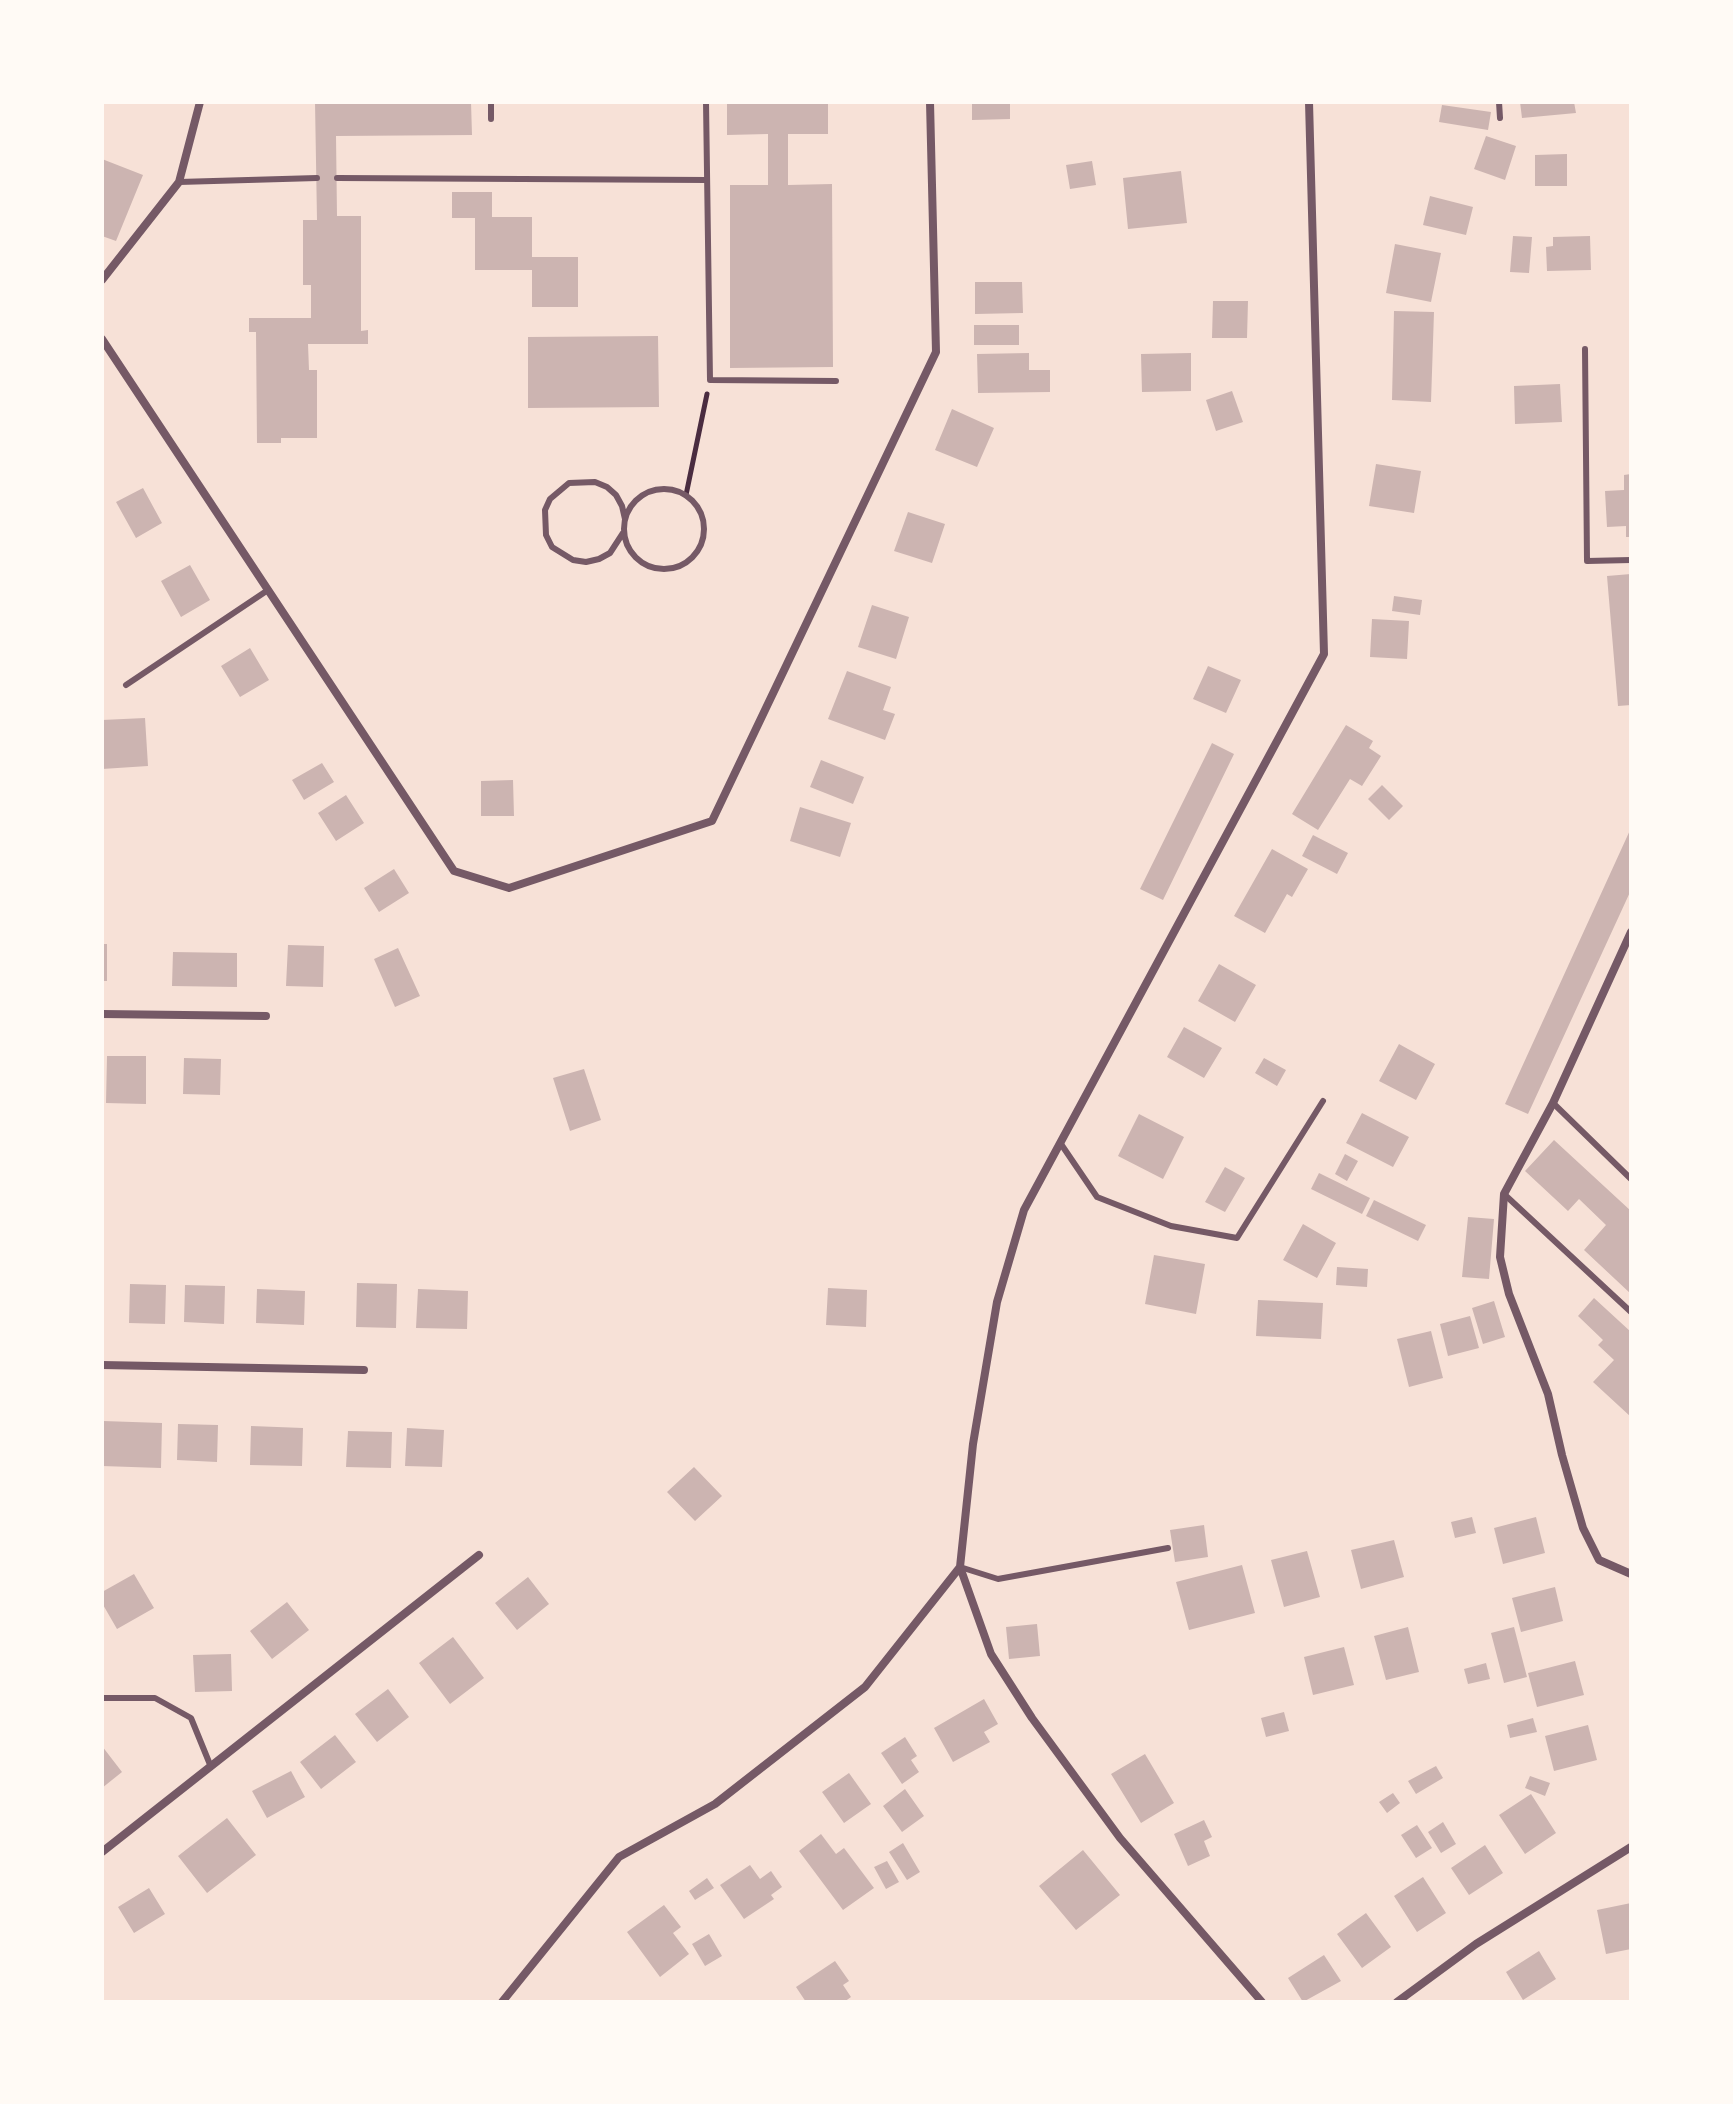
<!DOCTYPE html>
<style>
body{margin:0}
#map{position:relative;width:1733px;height:2104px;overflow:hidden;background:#f7e1d7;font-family:"Sofia Sans Condensed",sans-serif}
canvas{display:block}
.frame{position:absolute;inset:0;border:104px solid #fffaf5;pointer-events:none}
</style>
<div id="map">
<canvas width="1733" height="2104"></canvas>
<div class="frame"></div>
</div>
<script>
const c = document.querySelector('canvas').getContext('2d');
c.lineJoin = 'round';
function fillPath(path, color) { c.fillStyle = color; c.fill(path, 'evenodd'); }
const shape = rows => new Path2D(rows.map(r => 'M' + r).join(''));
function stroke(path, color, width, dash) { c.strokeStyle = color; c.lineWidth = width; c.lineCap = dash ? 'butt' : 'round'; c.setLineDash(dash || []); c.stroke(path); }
const building = shape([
 [315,102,471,102,472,135,336,136,337,216,361,216,361,331,368,330,368,344,308,344,309,370,317,370,317,438,281,438,281,443,257,443,256,332,249,332,249,318,311,318,311,285,303,285,303,220,317,220],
 [727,102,828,102,828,134,788,134,788,185,832,184,833,367,730,368,730,185,768,185,768,134,727,135],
 [972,102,1010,102,1010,119,972,120],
 [1520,102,1574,102,1576,113,1522,118],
 [1442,105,1491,112,1488,130,1439,122],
 [1486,136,1516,146,1505,180,1474,169],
 [1567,154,1567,186,1535,186,1535,155],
 [102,159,143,175,116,241,102,236],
 [1092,161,1096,185,1070,189,1066,165],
 [1181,171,1187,223,1128,229,1123,178],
 [452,192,492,192,492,217,532,217,532,257,578,257,578,307,532,307,532,270,475,270,475,218,452,218],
 [1430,196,1473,207,1466,235,1423,225],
 [1513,236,1532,237,1529,273,1510,272],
 [1590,236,1591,270,1547,271,1546,247,1553,246,1553,237],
 [1395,244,1441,253,1431,302,1386,293],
 [975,282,1022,282,1023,313,975,314],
 [1213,301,1248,301,1247,338,1212,338],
 [1394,311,1434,312,1431,402,1392,400],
 [974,325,1019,325,1019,345,974,345],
 [658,336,659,407,528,408,528,337],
 [1029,353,1029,370,1050,370,1050,392,978,393,977,354],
 [1191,353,1191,391,1142,392,1141,354],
 [1560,384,1562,422,1515,424,1514,386],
 [1232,391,1243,422,1216,431,1206,400],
 [952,409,994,428,977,467,935,450],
 [1376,464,1421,471,1414,513,1369,506],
 [1631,474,1631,537,1626,537,1626,526,1607,527,1605,491,1624,490,1624,475],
 [143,488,162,523,136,538,116,502],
 [908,512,945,524,932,563,894,551],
 [190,565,210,600,181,617,161,581],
 [1631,574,1631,705,1618,706,1607,576],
 [1394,596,1422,600,1420,615,1392,611],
 [872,605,909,617,896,659,858,647],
 [1372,619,1409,621,1407,659,1370,657],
 [250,648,269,680,240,697,221,666],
 [1208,666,1241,680,1226,713,1193,699],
 [847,671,891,687,883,710,895,714,885,740,828,719],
 [145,718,148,766,102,769,102,720],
 [1346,725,1373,741,1369,748,1381,756,1362,786,1350,779,1318,830,1292,814],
 [1212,743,1234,754,1163,900,1140,889],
 [821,760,864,777,853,804,810,787],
 [322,763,334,782,304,800,292,780],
 [513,780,514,816,481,816,481,781],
 [1382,785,1403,806,1389,820,1368,799],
 [346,795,364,823,336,841,318,813],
 [800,807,851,823,840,857,790,841],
 [1631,828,1631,890,1528,1114,1505,1104],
 [1313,835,1348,853,1337,874,1302,856],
 [1272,849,1308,869,1292,897,1287,894,1265,933,1234,916],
 [394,869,409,893,379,912,364,888],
 [102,944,107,944,107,981,102,981],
 [288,945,324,946,323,987,286,986],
 [398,948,420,996,395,1007,374,959],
 [173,952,237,953,237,987,172,986],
 [1219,964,1256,985,1235,1022,1198,1001],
 [1184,1027,1222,1048,1204,1078,1167,1057],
 [1399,1044,1435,1064,1416,1100,1379,1081],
 [107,1056,146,1056,146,1104,106,1103],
 [184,1058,221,1059,220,1095,183,1094],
 [1264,1058,1286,1070,1277,1086,1255,1073],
 [584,1069,601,1120,570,1131,553,1078],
 [1362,1113,1409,1137,1393,1167,1346,1143],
 [1139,1114,1184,1137,1163,1179,1118,1156],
 [1554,1140,1631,1211,1631,1294,1584,1250,1606,1225,1579,1199,1568,1211,1525,1171],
 [1345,1154,1358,1161,1347,1181,1335,1174],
 [1225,1167,1245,1178,1225,1212,1205,1202],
 [1319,1173,1370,1198,1362,1214,1311,1189],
 [1374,1200,1426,1225,1418,1241,1366,1216],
 [1468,1217,1494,1219,1489,1279,1462,1277],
 [1303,1224,1336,1243,1317,1278,1283,1260],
 [1154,1255,1205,1264,1196,1314,1145,1304],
 [1337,1267,1368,1269,1367,1287,1336,1285],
 [357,1283,397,1284,396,1328,356,1327],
 [130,1284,166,1285,165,1324,129,1323],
 [185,1285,225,1286,224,1324,184,1322],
 [828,1288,867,1290,866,1327,826,1325],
 [257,1289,305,1291,304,1325,256,1323],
 [418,1289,468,1291,467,1329,416,1328],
 [1594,1298,1631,1332,1631,1417,1593,1382,1614,1360,1598,1345,1603,1340,1578,1316],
 [1258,1300,1323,1303,1321,1339,1256,1336],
 [1494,1301,1505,1337,1483,1344,1472,1308],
 [1470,1316,1479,1348,1448,1356,1440,1324],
 [1431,1331,1443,1378,1409,1387,1397,1339],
 [103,1421,162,1423,161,1468,102,1466],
 [178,1424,218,1425,217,1462,177,1460],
 [251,1426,303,1428,302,1466,250,1465],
 [407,1428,444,1430,442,1467,405,1466],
 [348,1431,392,1432,391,1468,346,1467],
 [694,1467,722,1496,695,1521,667,1492],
 [1472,1517,1476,1533,1455,1538,1451,1522],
 [1536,1517,1545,1553,1503,1564,1494,1528],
 [1204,1525,1208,1557,1175,1562,1170,1530],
 [1394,1540,1404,1577,1361,1589,1351,1550],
 [1307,1551,1320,1597,1284,1607,1271,1560],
 [1242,1565,1255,1613,1189,1630,1176,1582],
 [134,1574,154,1608,117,1629,102,1603,102,1592],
 [528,1577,549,1604,517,1630,495,1603],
 [1555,1587,1563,1621,1521,1632,1512,1598],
 [287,1602,309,1630,272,1659,250,1631],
 [1037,1624,1040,1656,1009,1659,1006,1627],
 [1408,1627,1419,1672,1386,1680,1374,1636],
 [1514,1627,1527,1677,1504,1683,1491,1633],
 [453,1637,484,1678,450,1704,419,1663],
 [1344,1647,1354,1685,1313,1695,1304,1657],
 [231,1654,232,1691,195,1692,193,1655],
 [1575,1661,1584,1695,1537,1707,1528,1673],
 [1486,1663,1490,1679,1468,1684,1464,1669],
 [388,1689,409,1717,377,1742,355,1714],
 [984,1699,998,1724,984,1732,990,1742,953,1762,934,1728],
 [1284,1712,1289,1731,1266,1737,1261,1718],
 [1533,1718,1537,1732,1510,1738,1507,1725],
 [1588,1725,1597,1760,1554,1771,1545,1736],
 [335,1735,356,1762,321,1789,300,1762],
 [905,1737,917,1756,911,1760,919,1772,902,1784,881,1753],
 [102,1746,122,1772,102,1788],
 [1145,1754,1174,1803,1141,1823,1111,1774],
 [1436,1766,1443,1778,1416,1794,1408,1781],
 [291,1771,305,1797,267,1818,252,1791],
 [849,1773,871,1804,844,1823,822,1792],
 [1530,1776,1550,1783,1545,1796,1525,1788],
 [905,1789,924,1816,902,1832,883,1806],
 [1393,1793,1400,1803,1387,1813,1379,1802],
 [1531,1794,1556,1833,1525,1854,1499,1815],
 [227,1818,256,1855,207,1893,178,1856],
 [1204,1820,1212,1837,1204,1841,1210,1856,1188,1866,1174,1834],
 [1443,1822,1456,1844,1441,1853,1428,1832],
 [1417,1825,1432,1848,1416,1858,1401,1835],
 [821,1834,836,1854,844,1848,874,1888,843,1910,799,1851],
 [903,1843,920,1872,907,1880,889,1852],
 [1485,1845,1503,1873,1469,1895,1451,1868],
 [1083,1850,1120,1895,1076,1930,1039,1886],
 [887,1861,899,1882,886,1889,874,1867],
 [750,1865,760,1879,771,1871,782,1887,771,1895,774,1899,744,1919,720,1885],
 [1423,1877,1446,1913,1417,1932,1394,1896],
 [707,1878,714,1888,695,1900,689,1891],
 [149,1888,165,1914,134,1933,118,1907],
 [1631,1903,1631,1949,1606,1954,1597,1910],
 [664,1905,681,1927,673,1933,689,1954,660,1977,627,1932],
 [1366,1913,1391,1947,1362,1968,1337,1934],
 [709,1934,722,1956,705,1966,692,1944],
 [1539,1951,1556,1979,1523,2000,1506,1972],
 [1324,1955,1341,1981,1303,2002,1288,1978],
 [835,1961,849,1981,843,1985,851,1997,844,2002,806,2002,796,1987]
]);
const path = shape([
 [686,495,707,394]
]);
const service = shape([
 [491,102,491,119],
 [706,102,710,380,836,381],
 [1499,102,1500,118],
 [337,178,707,180],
 [179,182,317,178],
 [1585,349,1587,561,1631,560],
 '624 529a40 40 0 1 1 80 0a40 40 0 1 1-80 0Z',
 [623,533,610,553,599,559,586,562,573,560,552,547,546,535,545,510,550,499,569,483,595,482,607,487,616,495,622,506,625,519],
 [126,685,268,590],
 [1553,1103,1631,1179],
 [1061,1144,1097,1197,1171,1226,1237,1238,1323,1101],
 [1504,1194,1631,1312],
 [960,1567,998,1579,1168,1548],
 [102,1698,155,1698,191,1718,211,1767]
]);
const minor = shape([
 [102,280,179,182,200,102],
 [102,339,454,871,509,888,712,821,936,352,930,102],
 [1631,932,1553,1103,1504,1194,1500,1257,1509,1294,1548,1394,1562,1455,1583,1528,1599,1560,1631,1574],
 [102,1014,266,1016],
 [102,1365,364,1370],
 [102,1852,479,1555],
 [502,2002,619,1857,715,1804,865,1687,960,1567],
 [1262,2002,1120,1838,1032,1718,991,1654,960,1567,973,1444,997,1302,1024,1210,1324,654,1309,102],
 [1397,2002,1476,1944,1631,1847]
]);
fillPath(building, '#ccb4b1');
stroke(path, '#4a2c40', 5);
stroke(service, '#755966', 6);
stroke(minor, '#755966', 8);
</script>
